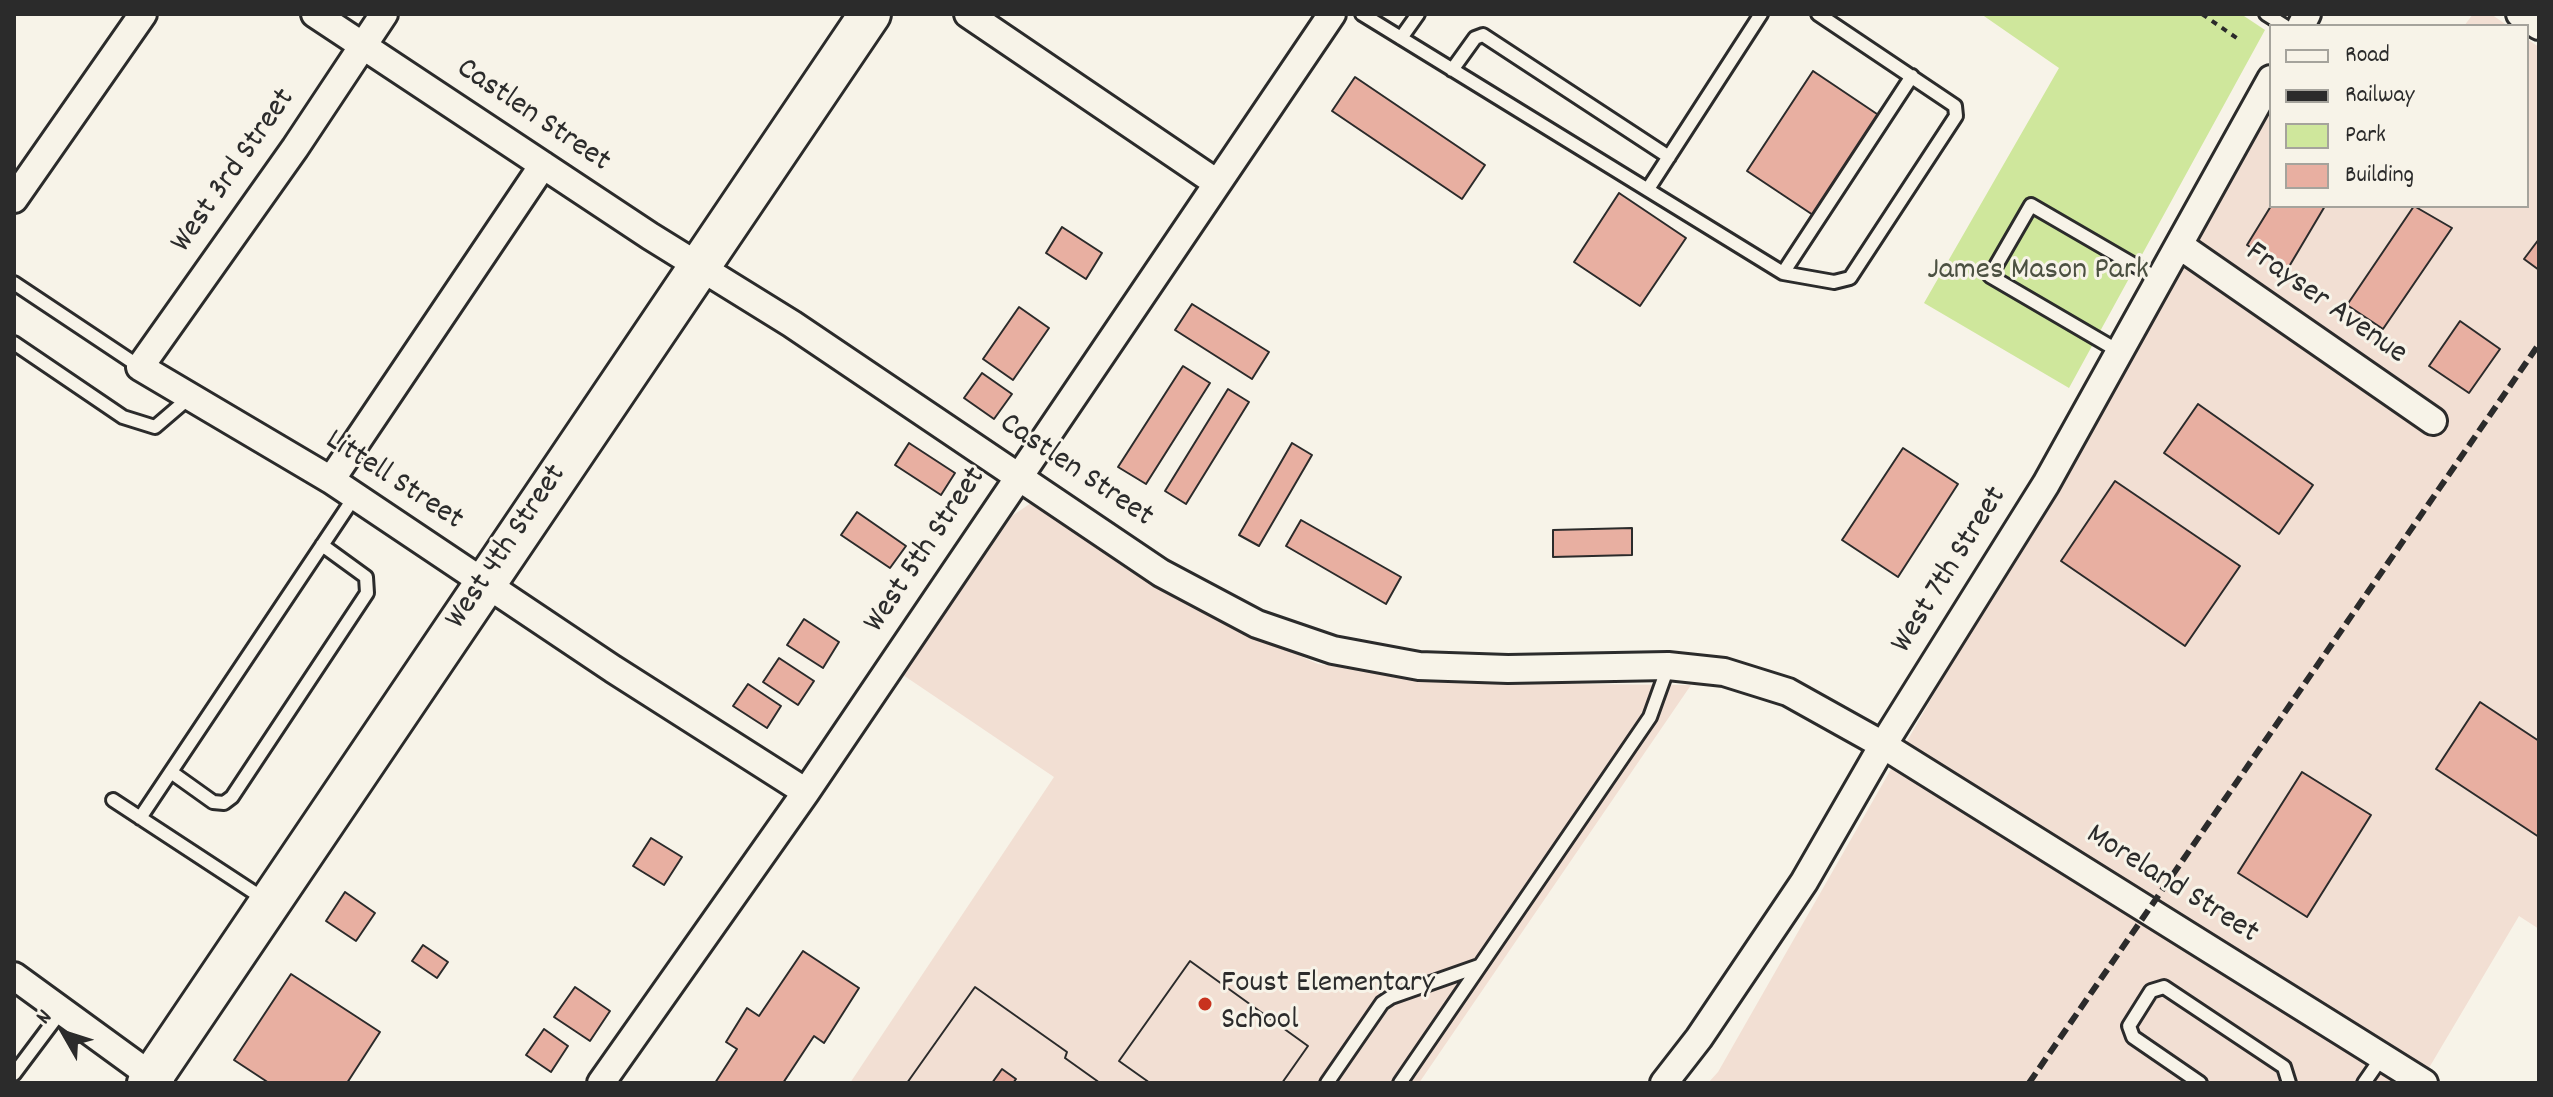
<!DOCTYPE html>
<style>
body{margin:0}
#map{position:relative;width:2553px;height:1097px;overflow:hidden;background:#f7f3e8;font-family:Dekko,sans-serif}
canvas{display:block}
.frame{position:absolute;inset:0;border:16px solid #2b2b2b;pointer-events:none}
.legend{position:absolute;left:2269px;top:24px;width:260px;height:184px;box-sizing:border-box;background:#f7f3e8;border:2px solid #a5a39c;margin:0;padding:10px 14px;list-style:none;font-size:24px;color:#2b2b2b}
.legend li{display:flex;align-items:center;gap:16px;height:40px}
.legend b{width:40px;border:2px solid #a5a39c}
.north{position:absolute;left:24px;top:993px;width:80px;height:80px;-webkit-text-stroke:6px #f7f3e8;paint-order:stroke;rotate:309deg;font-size:22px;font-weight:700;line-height:32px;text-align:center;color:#2b2b2b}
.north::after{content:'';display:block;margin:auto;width:28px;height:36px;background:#2b2b2b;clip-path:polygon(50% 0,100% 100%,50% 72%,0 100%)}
</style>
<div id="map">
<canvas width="2553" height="1097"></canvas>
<div class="frame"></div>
<ul class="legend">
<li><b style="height:10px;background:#f7f3e8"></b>Road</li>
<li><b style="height:10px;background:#2b2b2b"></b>Railway</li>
<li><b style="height:22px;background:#cfe79c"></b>Park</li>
<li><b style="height:22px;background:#e8afa1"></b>Building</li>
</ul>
<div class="north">N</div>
</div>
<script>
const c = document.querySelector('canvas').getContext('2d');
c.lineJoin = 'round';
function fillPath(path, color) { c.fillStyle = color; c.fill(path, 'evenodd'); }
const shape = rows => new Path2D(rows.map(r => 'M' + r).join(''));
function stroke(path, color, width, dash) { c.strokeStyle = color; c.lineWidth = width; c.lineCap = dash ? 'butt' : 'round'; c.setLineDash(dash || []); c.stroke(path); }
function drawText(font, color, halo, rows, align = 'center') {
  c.font = font + ' Dekko,sans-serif'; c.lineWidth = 6; c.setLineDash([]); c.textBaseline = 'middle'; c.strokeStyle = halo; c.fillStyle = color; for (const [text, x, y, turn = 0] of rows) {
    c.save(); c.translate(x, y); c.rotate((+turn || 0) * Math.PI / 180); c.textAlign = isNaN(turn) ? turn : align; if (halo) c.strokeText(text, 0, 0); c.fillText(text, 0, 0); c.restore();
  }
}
const built = shape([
 [2473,14,2491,14,2508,26,2464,26],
 [2527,39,2539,47,2539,929,2519,916,2420,1083,1708,1083,1718,1072,2271,104,2271,206,2527,206],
 [1031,503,1188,606,1318,664,1449,683,1691,685,1419,1083,850,1083,1054,777,903,675,1012,516]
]);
const green = shape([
 [1981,14,2241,14,2265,30,2069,388,1924,303,2059,68]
]);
const building = shape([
 [1813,71,1880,116,1813,215,1747,171,1813,71],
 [1355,77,1485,165,1462,199,1332,111,1355,77],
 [1619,193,1686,238,1640,306,1574,262,1619,193],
 [2271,206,2325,206,2287,270,2247,245,2271,206],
 [2414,206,2452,228,2383,329,2347,305,2414,206],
 [1062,227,1102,253,1086,279,1046,253,1062,227],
 [2539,239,2539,270,2524,259,2539,239],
 [1192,304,1269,352,1252,379,1175,330,1192,304],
 [1019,307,1049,328,1013,380,983,359,1019,307],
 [2460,321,2500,349,2469,393,2429,366,2460,321],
 [1183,366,1210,383,1146,484,1118,467,1183,366],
 [982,373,1012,394,994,419,964,398,982,373],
 [1228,389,1249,402,1186,504,1165,491,1228,389],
 [2198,404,2313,485,2279,534,2164,453,2198,404],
 [909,443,955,473,941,495,895,465,909,443],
 [1292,443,1312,455,1259,546,1239,535,1292,443],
 [1903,448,1958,484,1898,577,1842,540,1903,448],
 [2115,481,2240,566,2185,646,2061,561,2115,481],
 [857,512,906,546,890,568,841,535,857,512],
 [1301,520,1401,577,1386,604,1286,546,1301,520],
 [1632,528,1632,555,1553,557,1553,530,1632,528],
 [804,619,839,642,823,668,787,645,804,619],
 [779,658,814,681,798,705,763,682,779,658],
 [748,684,781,706,767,728,733,706,748,684],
 [2480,702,2539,741,2539,837,2436,769,2480,702],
 [2302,772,2371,815,2307,917,2238,873,2302,772],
 [651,838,682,857,664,885,633,866,651,838],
 [345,892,375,913,356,941,326,921,345,892],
 [423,945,448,962,437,978,412,961,423,945],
 [803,951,859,988,824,1043,814,1036,783,1083,715,1083,737,1049,726,1042,747,1008,759,1016,803,951],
 [1190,961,1308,1046,1282,1083,1150,1083,1119,1061,1190,961],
 [1190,961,1308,1046,1282,1083,1150,1083,1119,1061,1190,961],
 [291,974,380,1032,347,1083,269,1083,234,1060,291,974],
 [575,987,610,1011,590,1041,554,1017,575,987],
 [975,987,1067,1052,1065,1058,1100,1083,1013,1083,1016,1079,1002,1069,992,1083,907,1083,975,987],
 [975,987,1067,1052,1065,1058,1100,1083,907,1083,975,987],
 [544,1029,568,1046,551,1072,526,1055,544,1029]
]);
const path = shape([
 [2202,14,2241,41]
]);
const lane = shape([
 [1362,14,1783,273,1834,282,1850,278,1956,116,1955,106,1818,14],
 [2266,14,2285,26],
 [1401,38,1418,14],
 [1452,70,1475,38,1483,35,1669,157],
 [1648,189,1761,14],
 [1783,273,1912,76],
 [14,283,140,367],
 [14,343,123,417,155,427,190,397],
 [2120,352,1990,276,2031,205,2160,280],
 [171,772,213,802,224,803,232,797,367,593,366,577,322,545],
 [113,800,264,899],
 [140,818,355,496],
 [14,1074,62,1010],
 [1327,1083,1382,1003,1391,997,1479,966],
 [1400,1083,1650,717,1668,667],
 [2200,1083,2133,1037,2129,1026,2151,991,2164,987,2284,1067,2289,1083],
 [2364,1083,2382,1057]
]);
const street = shape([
 [315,14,650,236,792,324,1161,573,1257,624,1333,650,1419,666,1508,669,1668,666,1724,672,1788,692,1883,745,2424,1083],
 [384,14,295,148,140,367,331,480,613,669,806,792],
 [968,14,1217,183],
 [2520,14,2539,26],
 [2301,26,2307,14],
 [14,199,143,14],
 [2179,245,2433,421],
 [331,480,543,165],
 [14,976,161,1083],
 [601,1083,806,792,1332,14],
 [1664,1083,1699,1038,1804,882,1883,745,2046,484,2271,79]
]);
const primary = shape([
 [148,1083,870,14]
]);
const rail = shape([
 [2029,1083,2539,344]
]);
const markers = [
 [1205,1004,8,"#c8321e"]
];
const streetNames = [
 ["Castlen Street",532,117,34],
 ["West 3rd Street",235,172,-55],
 ["Frayser Avenue",2325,305,35],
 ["Castlen Street",1075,472,34],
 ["Littell Street",393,482,33],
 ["West 4th Street",508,548,-56],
 ["West 5th Street",927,551,-56],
 ["West 7th Street",1951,571,-58],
 ["Moreland Street",2171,886,32]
];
const parkNames = [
 ["James Mason Park",2038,273]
];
const poiNames = [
 ["Foust Elementary",1221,986],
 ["School",1221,1023]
];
fillPath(built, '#f2dfd3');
fillPath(green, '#cfe79c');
fillPath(building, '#e8afa1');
stroke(building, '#2b2b2b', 2);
stroke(lane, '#2b2b2b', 18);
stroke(street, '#2b2b2b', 32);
stroke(primary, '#2b2b2b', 46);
stroke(path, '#2b2b2b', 4, [6, 6]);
stroke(lane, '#f7f3e8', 12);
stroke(street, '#f7f3e8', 26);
stroke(primary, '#f7f3e8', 40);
stroke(rail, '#2b2b2b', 6, [12, 6]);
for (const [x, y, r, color] of markers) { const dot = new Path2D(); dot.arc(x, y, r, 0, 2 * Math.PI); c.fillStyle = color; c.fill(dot); stroke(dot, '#f7f3e8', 3); }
drawText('32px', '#2b2b2b', '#f7f3e8', streetNames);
drawText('32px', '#4c5142', '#f7f3e8', parkNames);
drawText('32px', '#2b2b2b', '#f7f3e8', poiNames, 'left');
</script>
